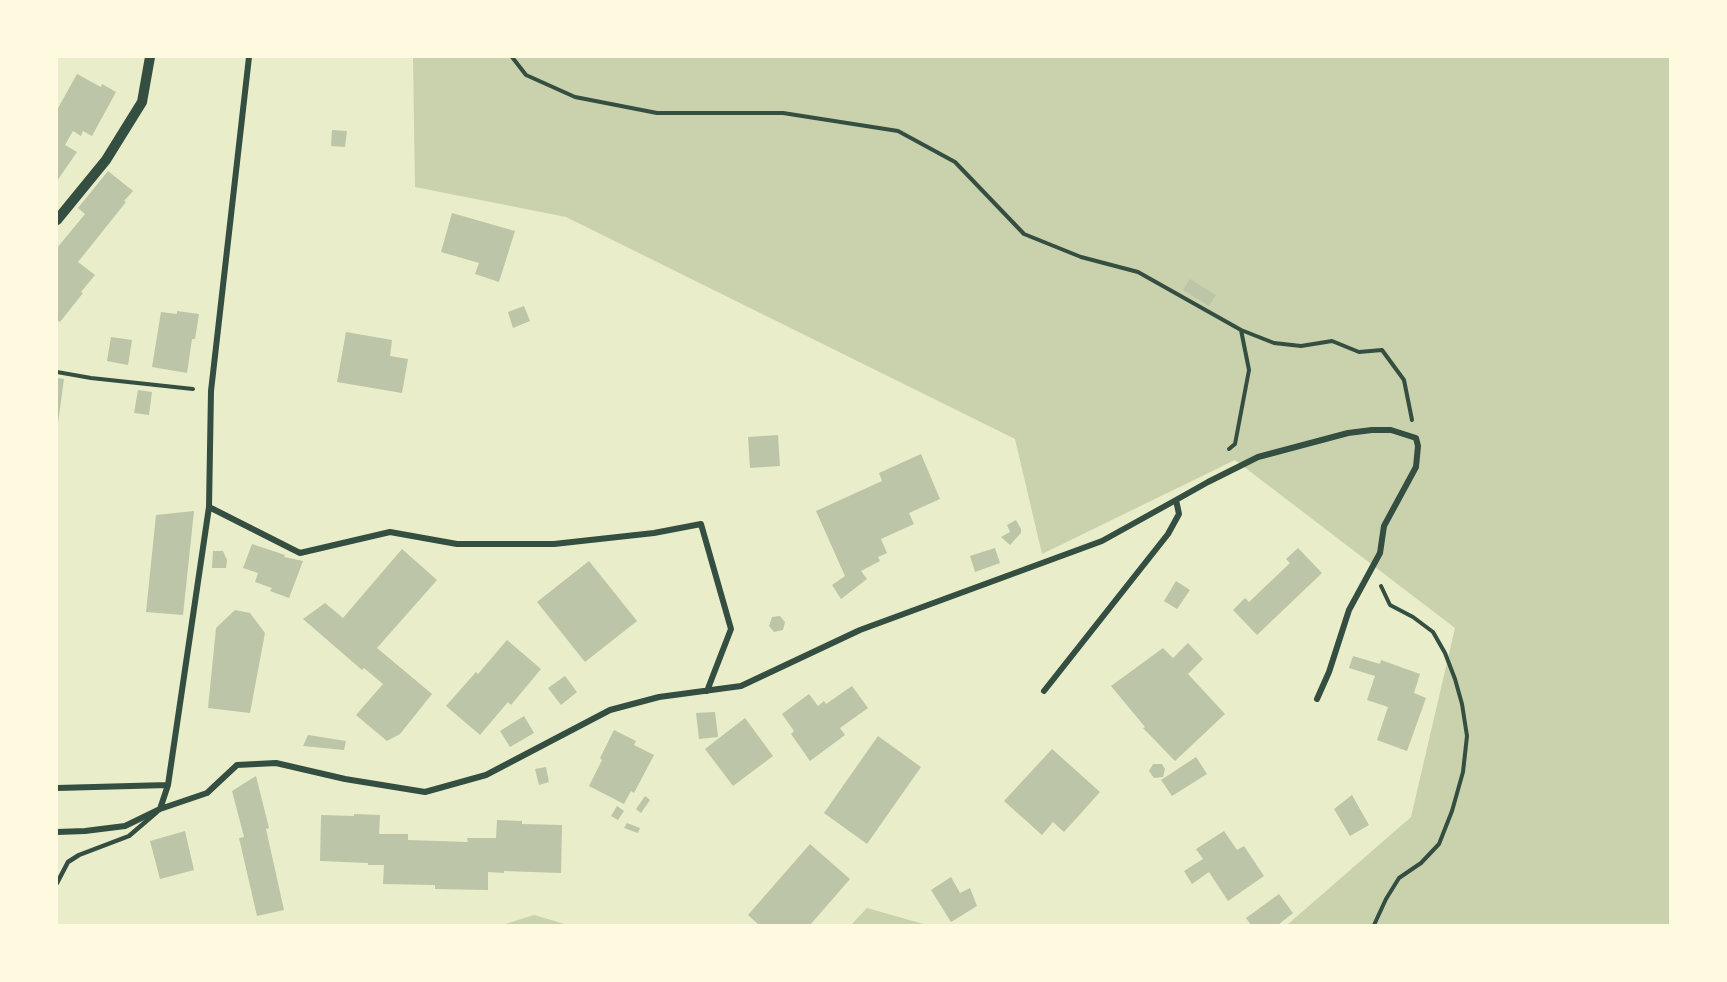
<!DOCTYPE html>
<style>
body{margin:0}
#map{position:relative;width:1727px;height:982px;overflow:hidden;background:#e9edc9;font-family:"PT Serif",serif}
canvas{display:block}
.frame{position:absolute;inset:0;border:58px solid #fefae0;pointer-events:none}
</style>
<div id="map">
<canvas width="1727" height="982"></canvas>
<div class="frame"></div>
</div>
<script>
const c = document.querySelector('canvas').getContext('2d');
c.lineJoin = 'round';
function fillPath(path, color) { c.fillStyle = color; c.fill(path, 'evenodd'); }
const shape = rows => new Path2D(rows.map(r => 'M' + r).join(''));
function stroke(path, color, width, dash) { c.strokeStyle = color; c.lineWidth = width; c.lineCap = dash ? 'butt' : 'round'; c.setLineDash(dash || []); c.stroke(path); }
const green = shape([
 [413,57,1670,57,1670,925,1287,925,1411,817,1455,628,1235,460,1042,554,1015,439,566,217,415,187],
 [867,908,927,925,851,925],
 [534,915,568,925,502,925]
]);
const building = shape([
 [77,74,101,87,102,84,116,92,92,136,83,131,81,136,73,131,65,145,77,152,57,181,57,110],
 [332,130,347,131,345,147,331,146],
 [108,171,133,191,124,201,126,202,78,262,95,275,81,292,83,293,60,322,57,320,57,248,85,214,78,208],
 [452,213,515,231,499,282,475,274,479,263,441,252],
 [1190,279,1216,295,1209,306,1183,290],
 [524,306,530,321,513,328,508,312],
 [177,311,199,314,195,339,192,339,187,373,152,367,161,312,177,314],
 [346,332,392,340,390,356,408,359,402,393,337,382],
 [111,337,132,340,128,365,107,361],
 [57,378,64,379,58,423,57,423],
 [138,390,152,392,149,415,134,413],
 [778,435,780,466,750,468,748,437],
 [921,454,940,499,909,513,914,524,881,539,887,553,878,557,880,561,861,571,867,579,841,599,832,585,845,576,816,511,882,481,879,473],
 [194,511,183,615,146,612,156,515],
 [1016,520,1021,529,1021,533,1010,545,1001,537,1010,532,1007,525],
 [252,544,285,555,284,557,303,561,289,598,270,591,272,588,255,582,258,573,243,568],
 [995,548,1000,563,975,572,970,556],
 [1298,548,1322,573,1257,635,1233,610,1245,598,1249,602,1290,563,1286,559],
 [402,549,437,580,377,648,432,694,400,734,387,741,356,715,383,684,364,668,362,670,303,619,325,603,343,618],
 [213,551,223,551,227,560,226,568,212,568],
 [589,561,637,621,585,662,537,602],
 [1176,581,1190,590,1177,609,1164,601],
 [235,610,250,613,265,633,250,713,208,708,216,628],
 [780,616,785,622,783,630,774,632,769,626,772,617],
 [507,640,541,669,511,705,508,702,480,735,446,706,476,672,478,674],
 [1188,643,1203,659,1188,674,1225,714,1175,761,1143,728,1145,727,1111,686,1163,648,1173,658],
 [1353,656,1380,664,1381,660,1420,674,1414,693,1426,698,1407,751,1377,740,1388,707,1367,700,1375,676,1349,668],
 [565,676,577,692,561,705,548,688],
 [852,686,868,708,840,728,845,735,810,761,791,734,794,731,782,714,809,694,818,706,824,701,826,704],
 [715,712,718,737,699,739,696,713],
 [524,716,534,733,510,747,500,731],
 [745,718,773,756,733,786,705,749],
 [614,730,636,741,634,745,654,755,634,793,631,791,624,804,589,786,602,760,600,758],
 [308,735,346,741,344,750,303,746],
 [878,736,921,767,867,844,824,813],
 [1052,749,1100,792,1064,832,1053,822,1042,835,1004,801],
 [1196,757,1207,774,1172,796,1161,780],
 [1153,764,1162,764,1165,769,1163,777,1154,778,1149,771],
 [546,767,549,782,539,785,535,769],
 [256,776,269,828,266,829,284,910,257,916,239,838,244,837,232,791],
 [1352,795,1369,825,1350,836,1334,809],
 [645,796,650,800,641,813,636,809],
 [617,806,624,811,618,820,611,816],
 [354,814,380,815,379,834,408,834,408,840,468,842,467,838,496,838,497,820,522,821,522,824,562,825,561,873,504,871,504,873,488,872,488,890,435,889,435,885,383,884,384,865,368,865,368,863,320,861,321,815,354,816],
 [627,823,640,828,638,833,624,828],
 [185,831,194,870,160,879,150,841],
 [1224,831,1237,850,1244,846,1264,876,1228,901,1209,872,1192,884,1184,871,1203,859,1196,849],
 [810,844,850,879,810,925,759,925,748,915],
 [951,877,960,893,970,888,977,906,951,922,931,890],
 [1279,894,1293,913,1278,925,1251,925,1246,918]
]);
const path = shape([
 [512,57,526,75,575,97,657,113,783,113,898,131,955,162,1024,234,1081,257,1138,272,1241,330,1274,343,1301,346,1332,341,1359,352,1382,350,1404,380,1412,420],
 [57,372,91,378,193,389],
 [1229,449,1235,444,1249,370,1241,330],
 [1374,925,1386,899,1399,878,1421,863,1439,844,1452,811,1463,772,1467,736,1462,704,1455,679,1445,653,1433,632,1413,617,1390,605,1381,586]
]);
const service = shape([
 [57,883,68,862,79,855,129,836,157,812]
]);
const minor = shape([
 [1176,500,1208,482,1258,457,1348,433,1372,430,1391,430,1416,438,1418,446,1416,467,1384,526,1380,553,1349,610,1329,672,1317,699],
 [209,507,300,553,390,532,457,544,554,544,654,533,701,524,731,629,707,691],
 [57,788,168,785],
 [160,809,207,793,237,765,276,763,345,779,425,792,486,775,610,710,659,697,741,686,860,630,1102,541,1176,500,1179,514,1168,534,1044,691],
 [57,832,85,831,125,826,160,809,168,785,209,507,211,391,249,57]
]);
const tertiary = shape([
 [57,220,106,160,142,102,150,57]
]);
fillPath(green, '#cad2ad');
fillPath(building, '#bcc5a7');
stroke(path, '#344e41', 4);
stroke(service, '#344e41', 4.5);
stroke(minor, '#344e41', 6);
stroke(tertiary, '#344e41', 10);
</script>
